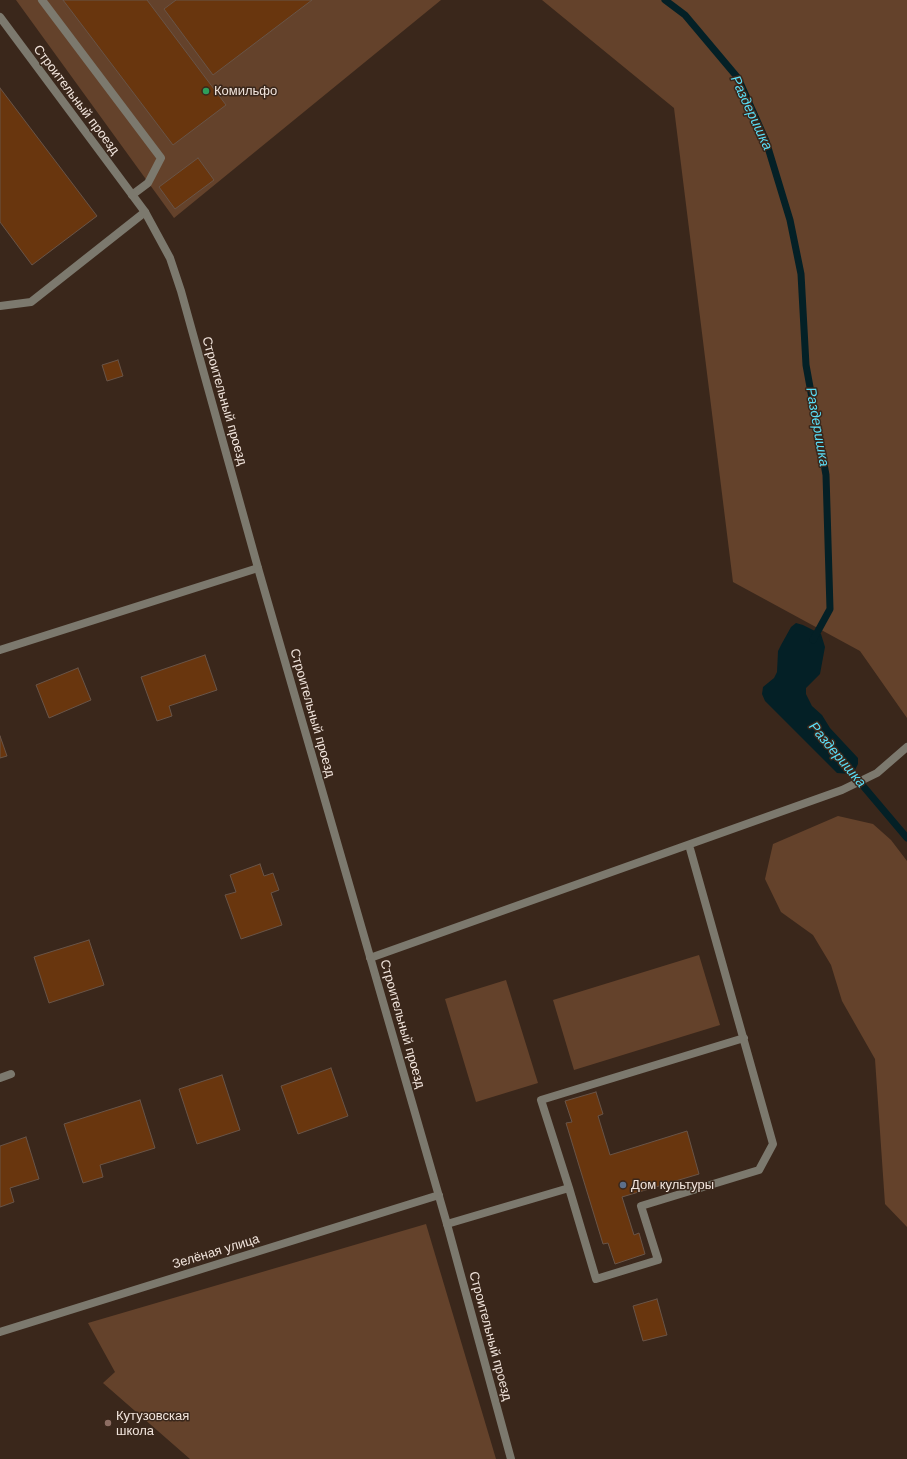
<!DOCTYPE html>
<meta charset="utf-8">
<style>
body{margin:0}
canvas{display:block;background:#3a271b}
</style>
<canvas width="907" height="1459"></canvas>
<script>
const c = document.querySelector('canvas').getContext('2d');
c.lineJoin = 'round';
function fillPath(path, color) { c.fillStyle = color; c.fill(path, 'evenodd'); }
const shape = rows => new Path2D(rows.map(r => 'M' + r).join(''));
function stroke(path, color, width, dash) { c.strokeStyle = color; c.lineWidth = width; c.lineCap = dash ? 'butt' : 'round'; c.setLineDash(dash || []); c.stroke(path); }
function drawText(font, color, halo, rows, align = 'center') {
  c.font = font + ' Arial,sans-serif'; c.lineWidth = 3; c.setLineDash([]); c.textBaseline = 'middle'; c.strokeStyle = halo; c.fillStyle = color; for (const [text, x, y, turn = 0] of rows) {
    c.save(); c.translate(x, y); c.rotate((+turn || 0) * Math.PI / 180); c.textAlign = isNaN(turn) ? turn : align; if (halo) c.strokeText(text, 0, 0); c.fillText(text, 0, 0); c.restore();
  }
}
const green = shape([
 [16,0,441,0,174,218],
 [542,0,907,0,907,718,860,651,733,582,674,108],
 [838,816,873,824,891,840,907,861,907,1227,885,1204,875,1059,842,1001,831,965,813,935,781,912,765,879,773,844],
 [699,955,720,1025,574,1070,553,1000],
 [506,980,538,1083,476,1102,445,999],
 [426,1224,496,1459,190,1459,103,1383,115,1372,88,1323]
]);
const water = shape([
 [796,623,803,625,821,634,825,647,820,674,806,688,806,694,812,706,822,715,830,728,858,758,858,764,855,770,850,774,837,773,765,701,762,694,763,687,774,678,777,672,778,651,781,645,791,627]
]);
const stream = shape([
 [665,0,685,15,738,78,766,141,790,220,801,274,806,365,826,475,830,609,813,640],
 [847,767,907,838]
]);
const building = shape([
 [63,0,147,0,226,105,173,145,63,0],
 [176,0,312,0,213,75,164,9,176,0],
 [0,88,97,216,32,265,0,222,0,88],
 [198,158,214,180,175,209,159,187,198,158],
 [118,360,123,376,107,381,102,365,118,360],
 [205,655,217,690,169,706,172,716,157,721,141,677,205,655],
 [78,668,91,700,49,718,36,685,78,668],
 [0,736,7,756,0,758,0,736],
 [260,864,264,876,273,873,279,890,271,893,282,925,241,939,225,895,236,892,230,875,260,864],
 [89,940,104,985,49,1003,34,957,89,940],
 [331,1068,348,1116,298,1134,281,1086,331,1068],
 [222,1075,240,1130,197,1144,179,1089,222,1075],
 [596,1092,603,1114,598,1116,610,1155,687,1131,699,1174,622,1197,634,1235,639,1233,645,1254,615,1264,608,1243,603,1244,566,1123,572,1122,565,1101,596,1092],
 [140,1100,155,1148,100,1165,103,1177,83,1183,64,1124,140,1100],
 [26,1137,39,1179,10,1188,14,1202,0,1207,0,1146,26,1137],
 [657,1299,667,1335,643,1341,633,1306,657,1299]
]);
const service = shape([
 [42,0,161,158,148,183,132,195],
 [0,306,31,302,145,212],
 [0,650,258,568],
 [370,958,842,790,877,773,907,747],
 [0,1078,11,1074],
 [569,1188,541,1100,744,1038],
 [447,1224,569,1188,596,1279,658,1260,641,1206,759,1170,773,1144,689,845]
]);
const minor = shape([
 [0,17,145,212,170,258,181,291,258,568,447,1224,511,1459],
 [0,1332,439,1195]
]);
const markers = [
 [206,91,4,"#2e9e5b"],
 [623,1185,4,"#5c6f8a"],
 [108,1423,4,"#8d6e63"]
];
const poiNames = [
 ["Комильфо",214,91],
 ["Дом культуры",631,1185],
 ["Кутузовская",116,1416],
 ["школа",116,1431]
];
const streetNames = [
 ["Строительный проезд",76,100,53],
 ["Строительный проезд",224,401,74],
 ["Строительный проезд",312,713,74],
 ["Строительный проезд",402,1024,74],
 ["Зелёная улица",216,1252,-17],
 ["Строительный проезд",490,1336,75]
];
const waterNames = [
 ["Раздеришка",751,113,65],
 ["Раздеришка",817,427,80],
 ["Раздеришка",837,755,50]
];
fillPath(green, '#64422b');
fillPath(water, '#042026');
stroke(stream, '#042026', 7);
fillPath(building, '#69360e');
stroke(building, '#695447', 1);
stroke(service, '#7c796e', 8);
stroke(minor, '#7c796e', 8);
for (const [x, y, r, color] of markers) { const dot = new Path2D(); dot.arc(x, y, r, 0, 2 * Math.PI); c.fillStyle = color; c.fill(dot); stroke(dot, '#3a271b', 1.5); }
drawText('13px', '#f1e4dc', '#3a271b', poiNames, 'left');
drawText('13px', '#f1e4dc', '#3a271b', streetNames);
drawText('italic 14px', '#5adef7', '#3a271b', waterNames);
</script>
